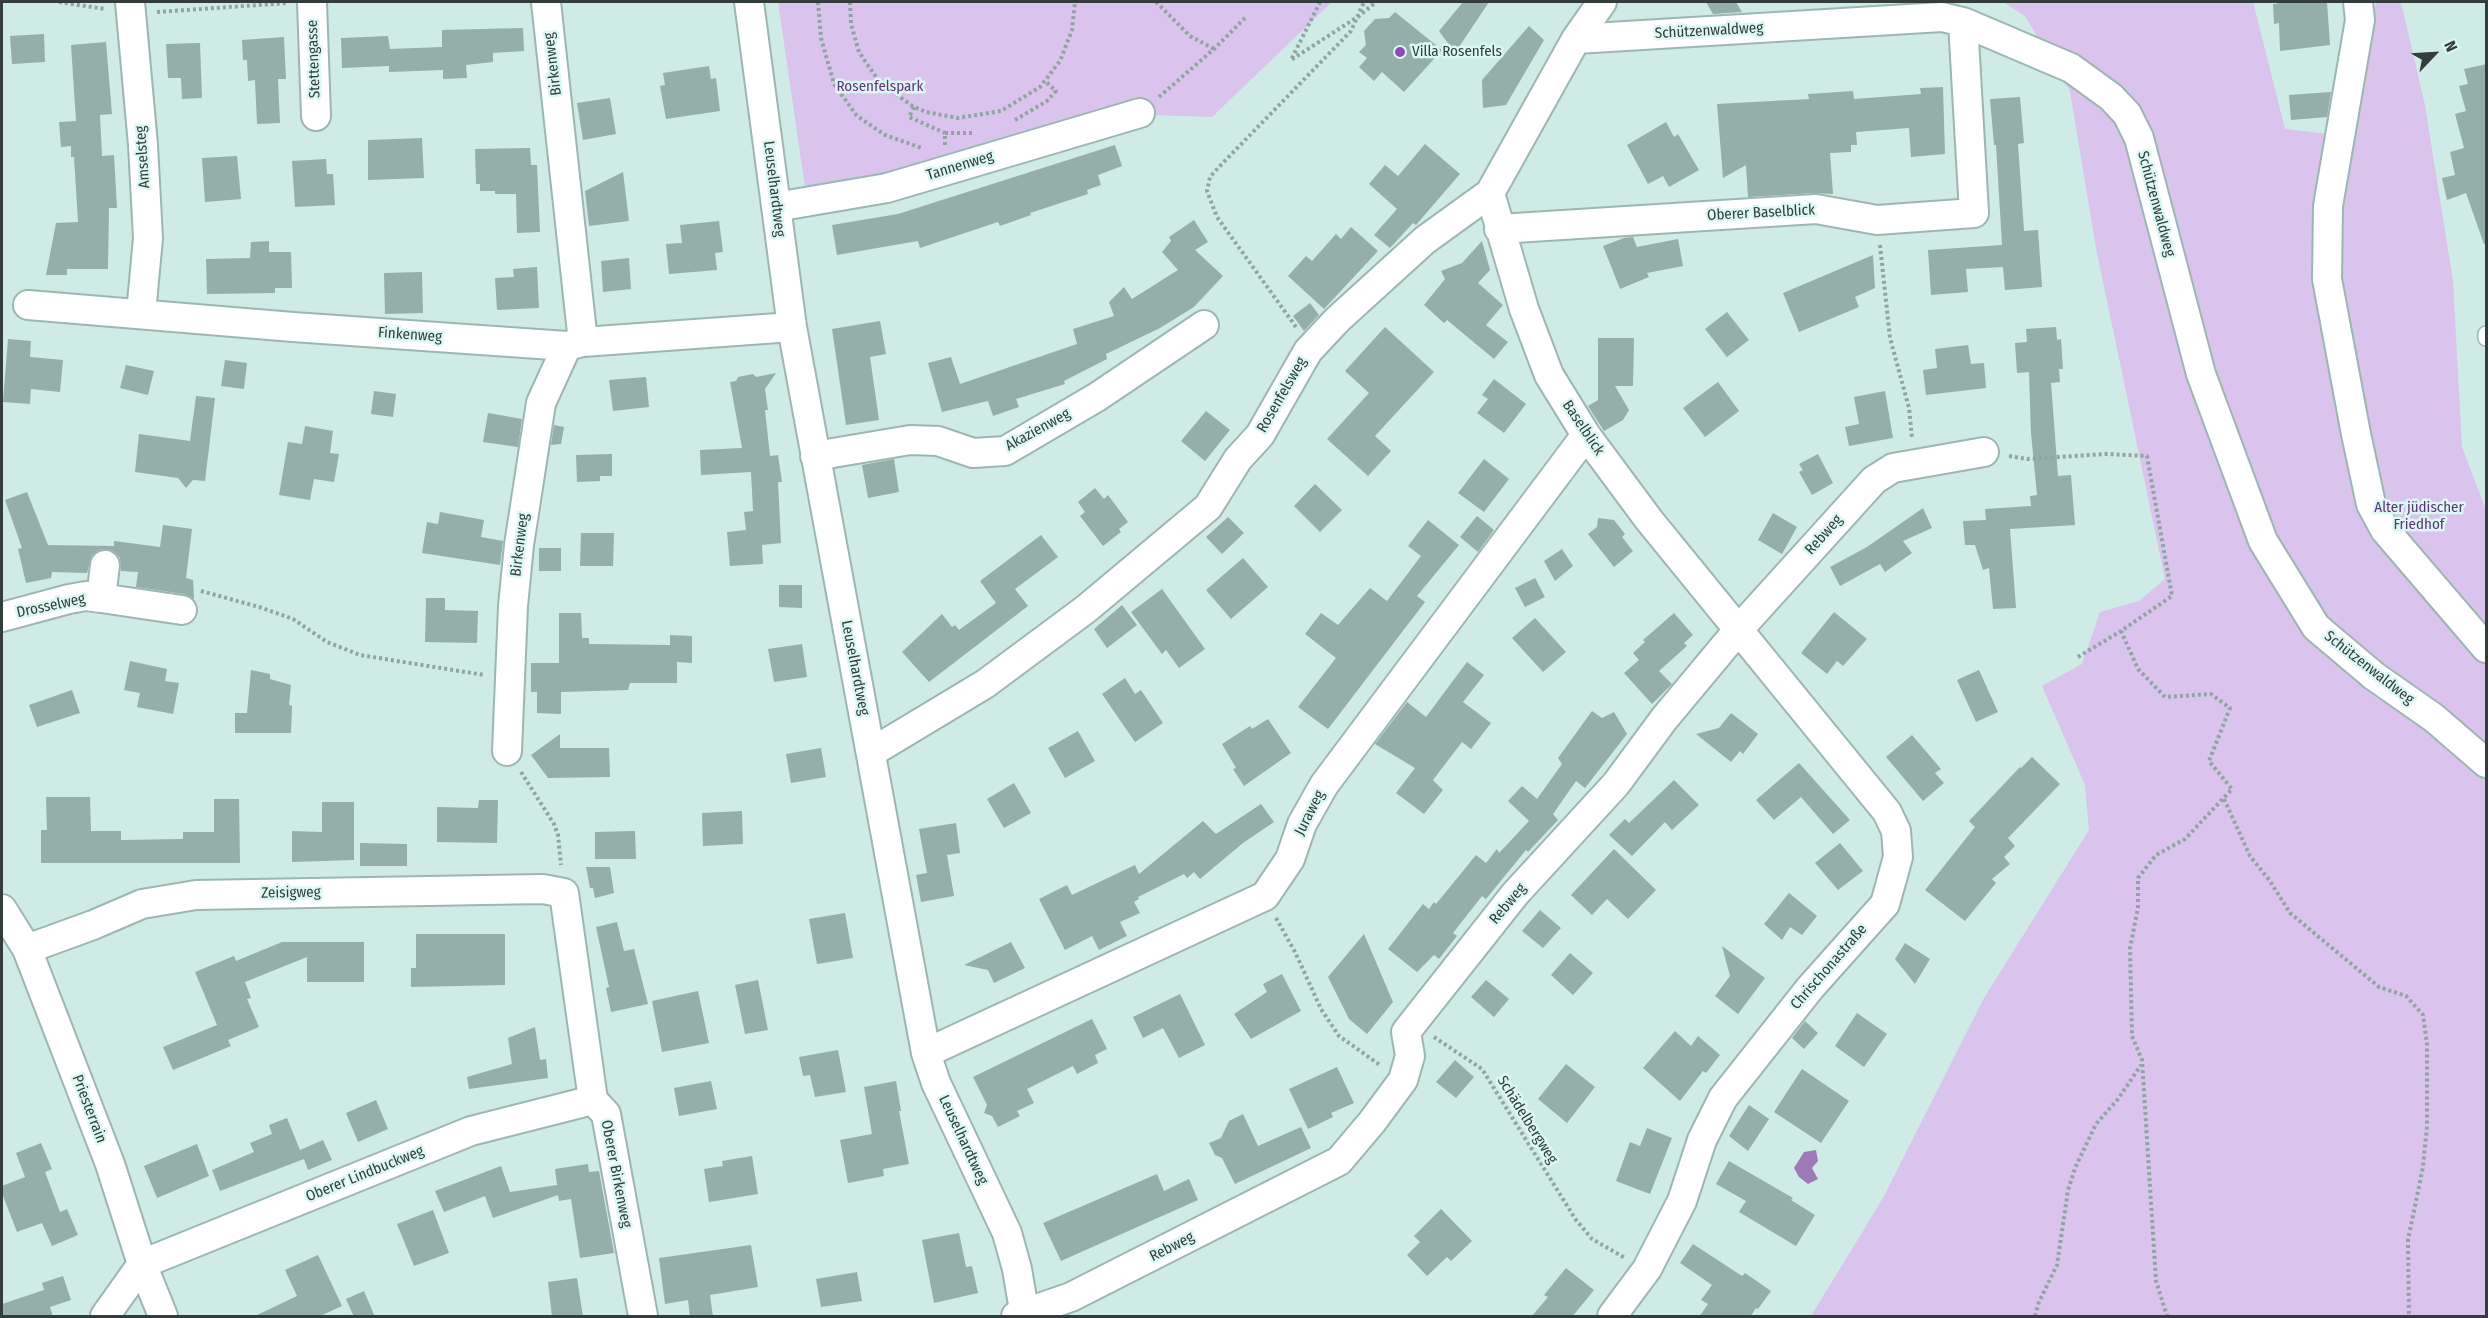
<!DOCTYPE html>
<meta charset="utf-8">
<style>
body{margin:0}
#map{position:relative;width:2488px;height:1318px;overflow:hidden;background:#cfebe6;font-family:"Fira Sans Condensed",sans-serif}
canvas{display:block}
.frame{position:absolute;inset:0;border:3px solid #333e3c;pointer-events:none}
.north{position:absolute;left:2404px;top:24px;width:60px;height:60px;-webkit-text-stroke:4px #dcf8f3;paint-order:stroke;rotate:65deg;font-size:16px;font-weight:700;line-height:24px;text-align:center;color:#333e3c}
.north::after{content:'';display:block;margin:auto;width:21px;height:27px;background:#333e3c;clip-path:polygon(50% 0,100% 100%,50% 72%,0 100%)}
</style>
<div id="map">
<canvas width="2488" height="1318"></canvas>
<div class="frame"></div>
<div class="north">N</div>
</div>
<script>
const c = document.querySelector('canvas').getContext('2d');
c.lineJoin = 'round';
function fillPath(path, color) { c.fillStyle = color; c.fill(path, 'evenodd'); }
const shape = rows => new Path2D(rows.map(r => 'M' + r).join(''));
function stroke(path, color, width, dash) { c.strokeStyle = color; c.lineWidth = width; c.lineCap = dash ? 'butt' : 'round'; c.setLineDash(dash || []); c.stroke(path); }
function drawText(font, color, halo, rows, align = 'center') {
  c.font = font + ' "Fira Sans Condensed",sans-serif'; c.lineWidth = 5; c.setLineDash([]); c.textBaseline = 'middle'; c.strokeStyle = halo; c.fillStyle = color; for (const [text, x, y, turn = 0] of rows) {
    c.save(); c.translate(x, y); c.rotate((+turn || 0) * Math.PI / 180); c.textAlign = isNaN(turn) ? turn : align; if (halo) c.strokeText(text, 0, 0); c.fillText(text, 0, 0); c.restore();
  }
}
const green = shape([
 [778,2,1332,2,1212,117,1120,114,806,194],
 [2003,2,2253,2,2285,129,2355,137,2376,2,2401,2,2425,105,2453,281,2462,447,2486,510,2486,1316,1811,1316,1883,1198,1984,998,2089,830,2085,785,2042,686,2082,664,2100,612,2139,601,2165,579,2096,248,2070,91,2025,16]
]);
const water = shape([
 [1816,1150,1818,1161,1812,1168,1818,1179,1808,1184,1799,1177,1794,1168,1804,1152]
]);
const building = shape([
 [1463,2,1489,2,1455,53,1439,31],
 [1706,2,1736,2,1742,12,1713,14],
 [2277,2,2327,2,2330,45,2280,51,2279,23,2274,24,2273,4,2277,4],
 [1395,12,1442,50,1404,92,1382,72,1374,81,1359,67,1367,58,1359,52,1366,45,1364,31,1375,19,1389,18],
 [1529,26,1544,40,1506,105,1483,108,1482,80],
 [523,28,524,51,493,53,493,62,466,65,467,78,443,79,443,70,389,72,389,66,342,68,341,38,388,36,390,49,442,47,442,30],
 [44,34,45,62,12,64,10,36],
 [284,37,286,79,278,79,280,123,257,124,255,80,248,81,247,60,243,60,242,40],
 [106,42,112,114,100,115,102,156,114,155,117,208,109,208,108,269,67,269,67,275,46,275,56,223,78,222,74,157,71,157,71,146,61,147,59,122,76,121,71,45],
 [200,43,202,98,182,99,181,78,168,78,166,44],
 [2487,64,2487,243,2484,244,2466,193,2447,200,2442,178,2455,175,2450,152,2464,148,2455,114,2466,111,2459,86,2468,84,2464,69],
 [709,66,711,79,716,78,720,111,666,119,660,86,665,85,663,73],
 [1943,87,1945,154,1911,157,1909,128,1856,132,1857,145,1851,145,1851,152,1830,153,1833,194,1815,193,1748,197,1746,165,1723,178,1717,104,1809,99,1808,94,1853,91,1854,99,1921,94,1920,88],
 [2331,92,2327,117,2291,120,2289,95],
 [2020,97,2024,143,2018,144,2024,231,2038,230,2042,287,2005,290,2003,267,1966,269,1968,292,1931,295,1928,250,2002,245,1996,145,1994,145,1990,99],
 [610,98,616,134,583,140,577,103],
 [1666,122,1674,137,1678,134,1699,170,1669,187,1663,176,1648,184,1627,145],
 [422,138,424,178,368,180,368,140],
 [1425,144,1460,174,1416,225,1413,223,1390,248,1374,235,1397,209,1369,184,1385,165,1398,176],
 [1115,145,1122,166,1098,175,1101,185,1087,190,1088,194,1030,213,1031,215,1000,226,998,222,920,248,918,241,837,255,832,225,898,214],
 [530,148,531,165,537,165,540,232,517,233,516,194,495,194,495,191,480,191,480,184,476,184,475,149],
 [237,156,241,199,205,202,202,158],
 [326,159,327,174,333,174,335,205,295,207,292,161],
 [623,172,629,221,589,226,585,191],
 [1194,220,1208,242,1195,250,1223,276,1194,307,1160,328,1106,354,1107,359,1064,381,1065,384,1016,399,1019,407,993,416,988,401,942,412,928,363,951,357,960,384,1077,344,1073,329,1114,316,1109,302,1124,287,1132,299,1178,270,1162,252,1171,241,1169,237],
 [719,221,723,252,715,253,717,270,669,274,666,244,682,243,680,225],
 [1351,227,1378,251,1324,309,1288,276,1306,256,1312,261,1336,234,1341,239],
 [1633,237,1637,247,1678,239,1683,266,1647,273,1649,277,1620,289,1603,246,1624,238],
 [269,241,269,252,291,252,292,288,275,288,275,293,207,294,206,259,250,258,251,242],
 [1482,241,1490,270,1478,283,1503,305,1486,325,1508,342,1494,359,1447,320,1444,323,1424,305,1445,279,1441,271,1462,263],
 [1873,255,1875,288,1855,297,1859,307,1799,332,1783,293],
 [629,258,631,289,603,292,601,261],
 [537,267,539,308,497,310,495,278,514,277,513,269],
 [422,272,423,313,385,314,384,273],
 [1310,303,1319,315,1304,331,1293,316],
 [1727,312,1749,340,1727,357,1705,329],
 [880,321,886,354,870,357,879,420,846,425,832,329],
 [1385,327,1434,372,1375,436,1391,451,1368,476,1327,439,1369,393,1345,371],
 [2056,327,2057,340,2061,339,2063,369,2059,369,2060,382,2051,383,2058,476,2071,475,2075,525,2010,529,2016,608,1993,609,1989,568,1983,570,1975,545,1965,545,1963,521,1986,520,1985,509,2031,506,2030,496,2037,495,2031,433,2029,372,2017,373,2015,343,2027,342,2026,329],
 [1598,338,1634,338,1633,386,1615,386,1629,410,1623,420,1604,431,1588,406,1598,400],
 [8,339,31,341,30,357,63,360,60,392,31,389,30,404,3,402],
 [1968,345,1971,364,1984,363,1986,388,1926,395,1923,370,1937,368,1935,349],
 [225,360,247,363,244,389,221,386],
 [126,365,154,371,148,395,120,388],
 [776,373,765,389,768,410,765,410,770,456,778,455,782,482,778,482,781,543,762,545,763,564,730,566,727,532,746,530,744,512,753,511,751,472,701,475,700,450,742,448,730,382,736,381,738,377,753,374,756,377],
 [646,377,649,407,613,411,609,380],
 [1494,379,1526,404,1504,433,1477,413,1488,399,1482,395],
 [1718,382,1739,411,1705,437,1683,408],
 [374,391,396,394,393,417,371,414],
 [1885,391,1893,438,1849,446,1845,427,1859,424,1854,397],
 [196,396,215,398,205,481,193,480,186,488,178,478,135,472,139,434,190,441],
 [1206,411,1230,430,1205,461,1181,441],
 [488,413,522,419,518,447,483,442],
 [554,425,564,427,561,444,551,445],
 [305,426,333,431,330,453,339,454,334,482,314,479,310,500,279,495,288,442,302,444],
 [612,454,612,476,600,476,600,481,577,482,576,455],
 [1818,454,1833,483,1812,495,1799,472,1803,470,1799,464],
 [894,459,899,492,868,498,862,465],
 [1484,459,1509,479,1484,512,1458,493],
 [1315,484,1342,510,1320,532,1294,506],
 [1095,488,1104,499,1108,495,1128,522,1119,529,1121,532,1103,546,1080,516,1085,512,1078,502],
 [27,492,48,545,114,546,114,541,160,547,163,525,192,529,186,578,193,580,194,599,184,594,136,587,138,572,121,571,120,558,114,552,106,549,99,550,92,555,87,573,52,572,51,578,26,583,18,549,22,548,5,500],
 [1923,508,1932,528,1903,541,1912,553,1885,572,1880,564,1840,586,1830,567,1867,547],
 [440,512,484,520,481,537,503,541,500,565,422,553,427,522,438,524],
 [1773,513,1797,527,1782,554,1758,540],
 [1477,516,1494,530,1478,552,1460,537],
 [1228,517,1244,533,1222,554,1206,537],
 [1598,518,1614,520,1625,534,1622,537,1633,551,1614,567,1588,534,1597,527],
 [1428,520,1459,545,1417,596,1425,602,1328,729,1298,707,1336,658,1305,634,1321,613,1338,625,1370,588,1387,601,1421,556,1408,546],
 [581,533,614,533,613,566,580,566],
 [1041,535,1058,557,1015,589,1028,606,929,682,902,652,942,614,952,627,955,625,959,630,996,603,980,581],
 [539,548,561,548,561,571,539,571],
 [1562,549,1573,566,1555,581,1544,561],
 [1243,558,1268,587,1231,619,1206,590],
 [1535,578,1545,597,1525,607,1515,588],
 [779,585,802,585,802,608,779,607],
 [1162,589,1205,649,1179,668,1166,650,1162,654,1131,612],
 [426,598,445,598,445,610,478,611,477,643,425,642],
 [1122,605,1137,625,1107,648,1094,629],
 [1834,612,1867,639,1843,666,1837,661,1827,674,1801,653],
 [559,613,581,613,582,638,589,638,589,644,670,645,670,635,692,636,692,663,677,662,677,683,630,683,628,690,561,692,561,714,537,713,537,692,531,692,531,663,559,663],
 [1674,613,1693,635,1684,643,1687,646,1659,671,1672,684,1652,704,1624,673,1639,660,1633,653,1645,642,1643,640],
 [1535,618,1566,652,1543,672,1512,638],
 [802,644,807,677,774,682,768,649],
 [130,661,167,669,165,681,179,683,173,714,137,707,140,693,124,690],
 [1467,662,1484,675,1463,702,1491,723,1471,749,1462,742,1433,780,1443,790,1424,814,1396,793,1415,768,1375,744,1407,702,1426,717],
 [251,670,270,674,270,679,291,685,289,705,292,706,291,733,235,733,235,713,247,713],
 [1979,670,1998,712,1976,722,1957,680],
 [1125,678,1135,694,1141,690,1163,723,1135,742,1102,694],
 [72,690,80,713,37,727,29,705],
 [1592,711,1602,718,1614,712,1627,734,1585,788,1576,781,1553,814,1558,820,1528,852,1526,850,1486,899,1482,896,1453,933,1457,936,1439,959,1434,955,1417,972,1388,949,1423,904,1429,909,1434,902,1436,904,1476,855,1486,863,1497,849,1499,853,1529,821,1508,801,1522,786,1537,799,1562,764,1558,758],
 [1731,713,1758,734,1743,754,1740,751,1731,762,1696,734,1719,728],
 [1268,719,1291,753,1244,786,1233,769,1236,768,1222,744,1250,726,1252,729],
 [1078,731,1095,761,1065,778,1048,748],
 [560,734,560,748,609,748,610,777,548,778,531,755],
 [1912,735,1941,769,1935,773,1944,783,1923,801,1886,757],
 [821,748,826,777,791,783,786,754],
 [2032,757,2060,784,2008,838,2015,846,2004,857,2010,864,1992,879,1996,883,1965,921,1925,890,1975,827,1969,821,2020,767,2021,768],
 [1799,763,1850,820,1833,834,1801,797,1774,820,1756,800],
 [1674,780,1699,805,1672,830,1665,822,1632,856,1609,835,1625,819,1629,823],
 [1014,783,1031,813,1004,828,987,799],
 [46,797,90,797,91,831,121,831,121,840,183,839,183,832,214,832,214,799,239,799,240,863,41,863,41,830,47,830],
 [479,800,498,800,497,843,437,842,437,807,478,808],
 [322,802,354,802,354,860,292,862,292,831,322,832],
 [1261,804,1274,822,1243,843,1200,879,1194,872,1187,878,1184,874,1138,897,1139,899,1134,902,1140,913,1120,922,1127,936,1099,950,1092,936,1065,950,1039,899,1067,885,1072,895,1135,865,1139,874,1203,821,1216,834],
 [742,811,743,844,703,846,702,813],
 [956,823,960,853,947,855,954,896,921,902,916,875,927,873,919,829],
 [635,831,636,859,595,859,595,832],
 [360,843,407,844,407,866,360,866],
 [1840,843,1863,871,1838,890,1815,863],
 [1614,849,1656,890,1628,919,1607,899,1592,915,1571,895],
 [586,867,610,867,614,893,595,898,593,888,590,888],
 [1789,893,1817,916,1802,935,1790,927,1782,940,1764,924],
 [1540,910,1561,928,1543,948,1522,931],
 [845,913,853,958,817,964,809,919],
 [617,922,624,951,634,949,648,1004,611,1012,606,988,609,987,596,927],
 [416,934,505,934,505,985,411,987,411,968,416,968],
 [1364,934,1393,1002,1367,1034,1349,1019,1328,977],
 [282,942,364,942,364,982,307,982,307,957,245,982,251,998,247,999,259,1027,228,1040,231,1046,173,1070,163,1047,217,1025,195,972,234,956,236,961],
 [1011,942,1025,968,994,983,988,970,964,965],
 [1905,943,1930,959,1915,984,1895,959],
 [1722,946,1765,978,1738,1014,1715,996,1730,976],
 [1570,953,1593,973,1573,995,1551,975],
 [1282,974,1301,1011,1251,1039,1234,1014,1267,992,1263,984],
 [758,980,768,1030,745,1034,735,985],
 [1486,980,1509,999,1494,1017,1471,997],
 [698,991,709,1043,662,1052,652,1001],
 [1180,994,1205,1045,1179,1058,1163,1028,1143,1038,1133,1017],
 [1857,1013,1887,1034,1864,1067,1835,1046],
 [1092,1019,1107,1049,1095,1055,1098,1063,1077,1074,1073,1066,1027,1089,1034,1103,1017,1111,1020,1116,998,1127,992,1116,984,1113,987,1105,973,1077],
 [1805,1021,1818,1033,1804,1049,1792,1038],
 [535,1027,540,1060,546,1059,548,1078,469,1089,467,1077,512,1064,508,1038],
 [1675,1031,1691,1046,1698,1036,1720,1055,1706,1073,1703,1071,1680,1101,1643,1068],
 [838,1050,846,1092,815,1097,810,1075,803,1076,799,1057],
 [1455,1060,1474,1077,1456,1098,1436,1082],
 [1566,1064,1595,1087,1567,1123,1538,1099],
 [1337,1067,1354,1103,1331,1113,1333,1117,1308,1129,1289,1089],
 [1802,1069,1849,1101,1821,1143,1774,1112],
 [711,1081,717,1109,679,1116,674,1088],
 [896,1081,901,1111,899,1111,909,1164,883,1169,884,1176,848,1183,840,1140,872,1134,864,1087],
 [376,1100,388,1129,358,1142,346,1113],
 [1749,1105,1769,1119,1748,1151,1729,1136],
 [1243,1114,1258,1146,1301,1127,1311,1148,1235,1184,1222,1158,1215,1155,1209,1143,1221,1138,1229,1121],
 [287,1118,300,1150,323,1140,332,1160,308,1170,304,1159,220,1191,212,1170,254,1152,250,1143,272,1134,269,1125],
 [1647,1128,1672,1138,1650,1194,1616,1181,1630,1142,1640,1146],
 [41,1143,52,1169,45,1172,60,1212,67,1209,78,1235,52,1246,42,1223,17,1232,2,1193,2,1186,25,1177,16,1153],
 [197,1144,209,1176,157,1198,144,1166],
 [752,1156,758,1194,709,1202,704,1169,723,1166,722,1161],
 [1729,1161,1793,1198,1791,1200,1815,1215,1796,1246,1739,1212,1746,1201,1716,1184],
 [588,1164,589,1172,599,1171,614,1253,580,1258,571,1199,559,1201,558,1195,493,1218,485,1196,444,1212,435,1191,501,1166,510,1192,557,1185,555,1169],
 [1157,1174,1164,1191,1189,1179,1198,1200,1061,1261,1043,1223],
 [1441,1209,1472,1241,1451,1261,1447,1257,1427,1276,1407,1255,1420,1242,1414,1236],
 [433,1210,449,1253,414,1266,397,1224],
 [959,1233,966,1267,972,1266,978,1293,934,1303,922,1240],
 [1693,1244,1742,1276,1745,1273,1771,1291,1758,1309,1756,1308,1750,1317,1699,1317,1708,1304,1701,1300,1712,1285,1680,1263],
 [751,1245,758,1287,710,1295,713,1317,690,1317,688,1300,665,1304,659,1258],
 [318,1255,342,1306,318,1317,253,1317,297,1296,285,1270],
 [1566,1268,1594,1290,1572,1317,1531,1317,1548,1297,1544,1295],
 [857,1272,862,1301,821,1307,816,1279],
 [63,1276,71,1300,50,1307,53,1317,2,1317,2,1304,44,1290,42,1283],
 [577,1278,583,1317,552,1317,548,1282],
 [364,1291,375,1317,354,1317,346,1299]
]);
const path = shape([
 [59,2,105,9],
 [818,2,821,38,834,84,857,116,885,135,922,148],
 [850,2,851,24,859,52,880,83,914,107,926,112,958,118,1001,111,1040,87,1060,61,1072,30,1075,2],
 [1156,2,1190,36,1214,49],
 [1320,2,1291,60,1359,16,1376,2],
 [157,12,288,3],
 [1159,97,1214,49,1245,18],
 [914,107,909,117,945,133],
 [1015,120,1047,101,1056,91,1045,81],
 [945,145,945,133,974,133],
 [1880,245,1890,338,1909,408,1912,438],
 [1296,327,1217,217,1207,191,1210,177,1218,168,1351,31,1364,2],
 [2009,456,2027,459,2106,454,2147,456,2172,596,2121,631,2138,669,2165,697,2211,694,2230,708,2209,761,2232,789,2185,839,2156,855,2138,878,2138,908,2130,948,2132,1036,2142,1060,2156,1281,2167,1316],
 [201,591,259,607,293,619,327,642,360,655,484,675],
 [2078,657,2121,631],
 [521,772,554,824,558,835,561,865],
 [2224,799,2250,856,2270,881,2290,913,2379,987,2406,996,2423,1015,2427,1044,2427,1126,2423,1167,2408,1240,2409,1316],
 [1276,918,1295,952,1321,1009,1339,1036,1380,1065],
 [1434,1037,1482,1069,1576,1220,1592,1239,1625,1258],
 [2035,1316,2039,1302,2057,1265,2068,1190,2075,1168,2096,1124,2118,1099,2141,1065]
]);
const service = shape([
 [2486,334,2486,338]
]);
const minor = shape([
 [130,2,143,145,148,238,141,313],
 [312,2,316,116],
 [546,2,583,342],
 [749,2,792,327,926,1053,936,1083,1007,1233,1017,1269,1025,1316],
 [2358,2,2360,20,2328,206,2327,279,2356,434,2371,504,2385,530,2486,648],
 [1576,39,1942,17,1963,22,2071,68,2111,97,2127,114,2139,138,2201,374,2263,541,2316,627,2374,676,2434,718,2486,763],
 [1490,193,1524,309,1549,375,1586,435,1649,520,1887,812,1896,831,1898,857,1885,904,1810,988,1723,1098,1702,1140,1682,1201,1647,1269,1612,1316],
 [776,207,887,188,1140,113],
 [1499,229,1816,209,1877,220,1974,213,1963,22],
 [28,305,293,327,567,346,583,342,792,327],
 [815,456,910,440,938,441,973,453,1005,451,1097,397,1204,325],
 [101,598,182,610],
 [2,617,69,599,86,596,101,598,105,565],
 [507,751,513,606,519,545,541,403,567,346],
 [872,752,985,684,1086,609,1208,507,1238,459,1260,435,1308,351,1337,320,1425,240,1490,193,1576,39,1602,2],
 [2,909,27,949,110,1164,142,1264,163,1316],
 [27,949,93,925,142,904,196,895,543,889,564,893,593,1100,606,1114,643,1316],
 [926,1053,1265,896,1290,859,1302,824,1324,785,1586,435],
 [105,1316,142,1264,471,1131,593,1100],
 [1016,1316,1071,1297,1339,1161,1372,1122,1403,1080,1410,1056,1406,1032,1413,1023,1515,894,1616,784,1664,719,1739,629,1874,480,1893,468,1984,452]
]);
const markers = [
 [1400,52,6,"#8f48bc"]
];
const streetNames = [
 ["Schützenwaldweg",1709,31,-3],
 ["Stettengasse",314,59,-92],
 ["Birkenweg",553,64,-97],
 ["Amselsteg",143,157,-94],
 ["Tannenweg",960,166,-17],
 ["Leuselhardtweg",774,189,83],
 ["Schützenwaldweg",2156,204,75],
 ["Oberer Baselblick",1761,213,-3],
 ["Finkenweg",410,335,4],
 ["Rosenfelsweg",1282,395,-60],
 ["Baselblick",1583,428,56],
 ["Akazienweg",1038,430,-29],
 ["Rebweg",1824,535,-48],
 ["Birkenweg",520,545,-83],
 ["Drosselweg",51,606,-12],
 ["Leuselhardtweg",855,668,79],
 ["Schützenwaldweg",2369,668,38],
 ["Juraweg",1310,813,-63],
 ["Zeisigweg",291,893,-1],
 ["Rebweg",1508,904,-50],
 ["Chrischonastraße",1829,967,-49],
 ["Priesterrain",89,1109,69],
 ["Schädelbergweg",1527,1120,58],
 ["Leuselhardtweg",963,1140,65],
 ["Oberer Lindbuckweg",365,1174,-22],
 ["Oberer Birkenweg",616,1174,79],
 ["Rebweg",1172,1247,-27]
];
const poiNames = [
 ["Villa Rosenfels",1412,52]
];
const parkNames = [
 ["Rosenfelspark",880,87],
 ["Alter jüdischer",2419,508],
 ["Friedhof",2419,525]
];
fillPath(green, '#dac3ed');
fillPath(water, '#9e7bb8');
fillPath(building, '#94aea9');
stroke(service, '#9cb7b2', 18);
stroke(minor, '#9cb7b2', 32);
stroke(path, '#90a5a2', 4, [3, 3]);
stroke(service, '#fff', 15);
stroke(minor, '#fff', 28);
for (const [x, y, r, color] of markers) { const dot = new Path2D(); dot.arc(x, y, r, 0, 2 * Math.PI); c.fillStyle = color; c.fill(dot); stroke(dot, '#dcf8f3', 2); }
drawText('15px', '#333e3c', '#dcf8f3', streetNames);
drawText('15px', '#333e3c', '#dcf8f3', poiNames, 'left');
drawText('15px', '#60337e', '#dcf8f3', parkNames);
</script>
